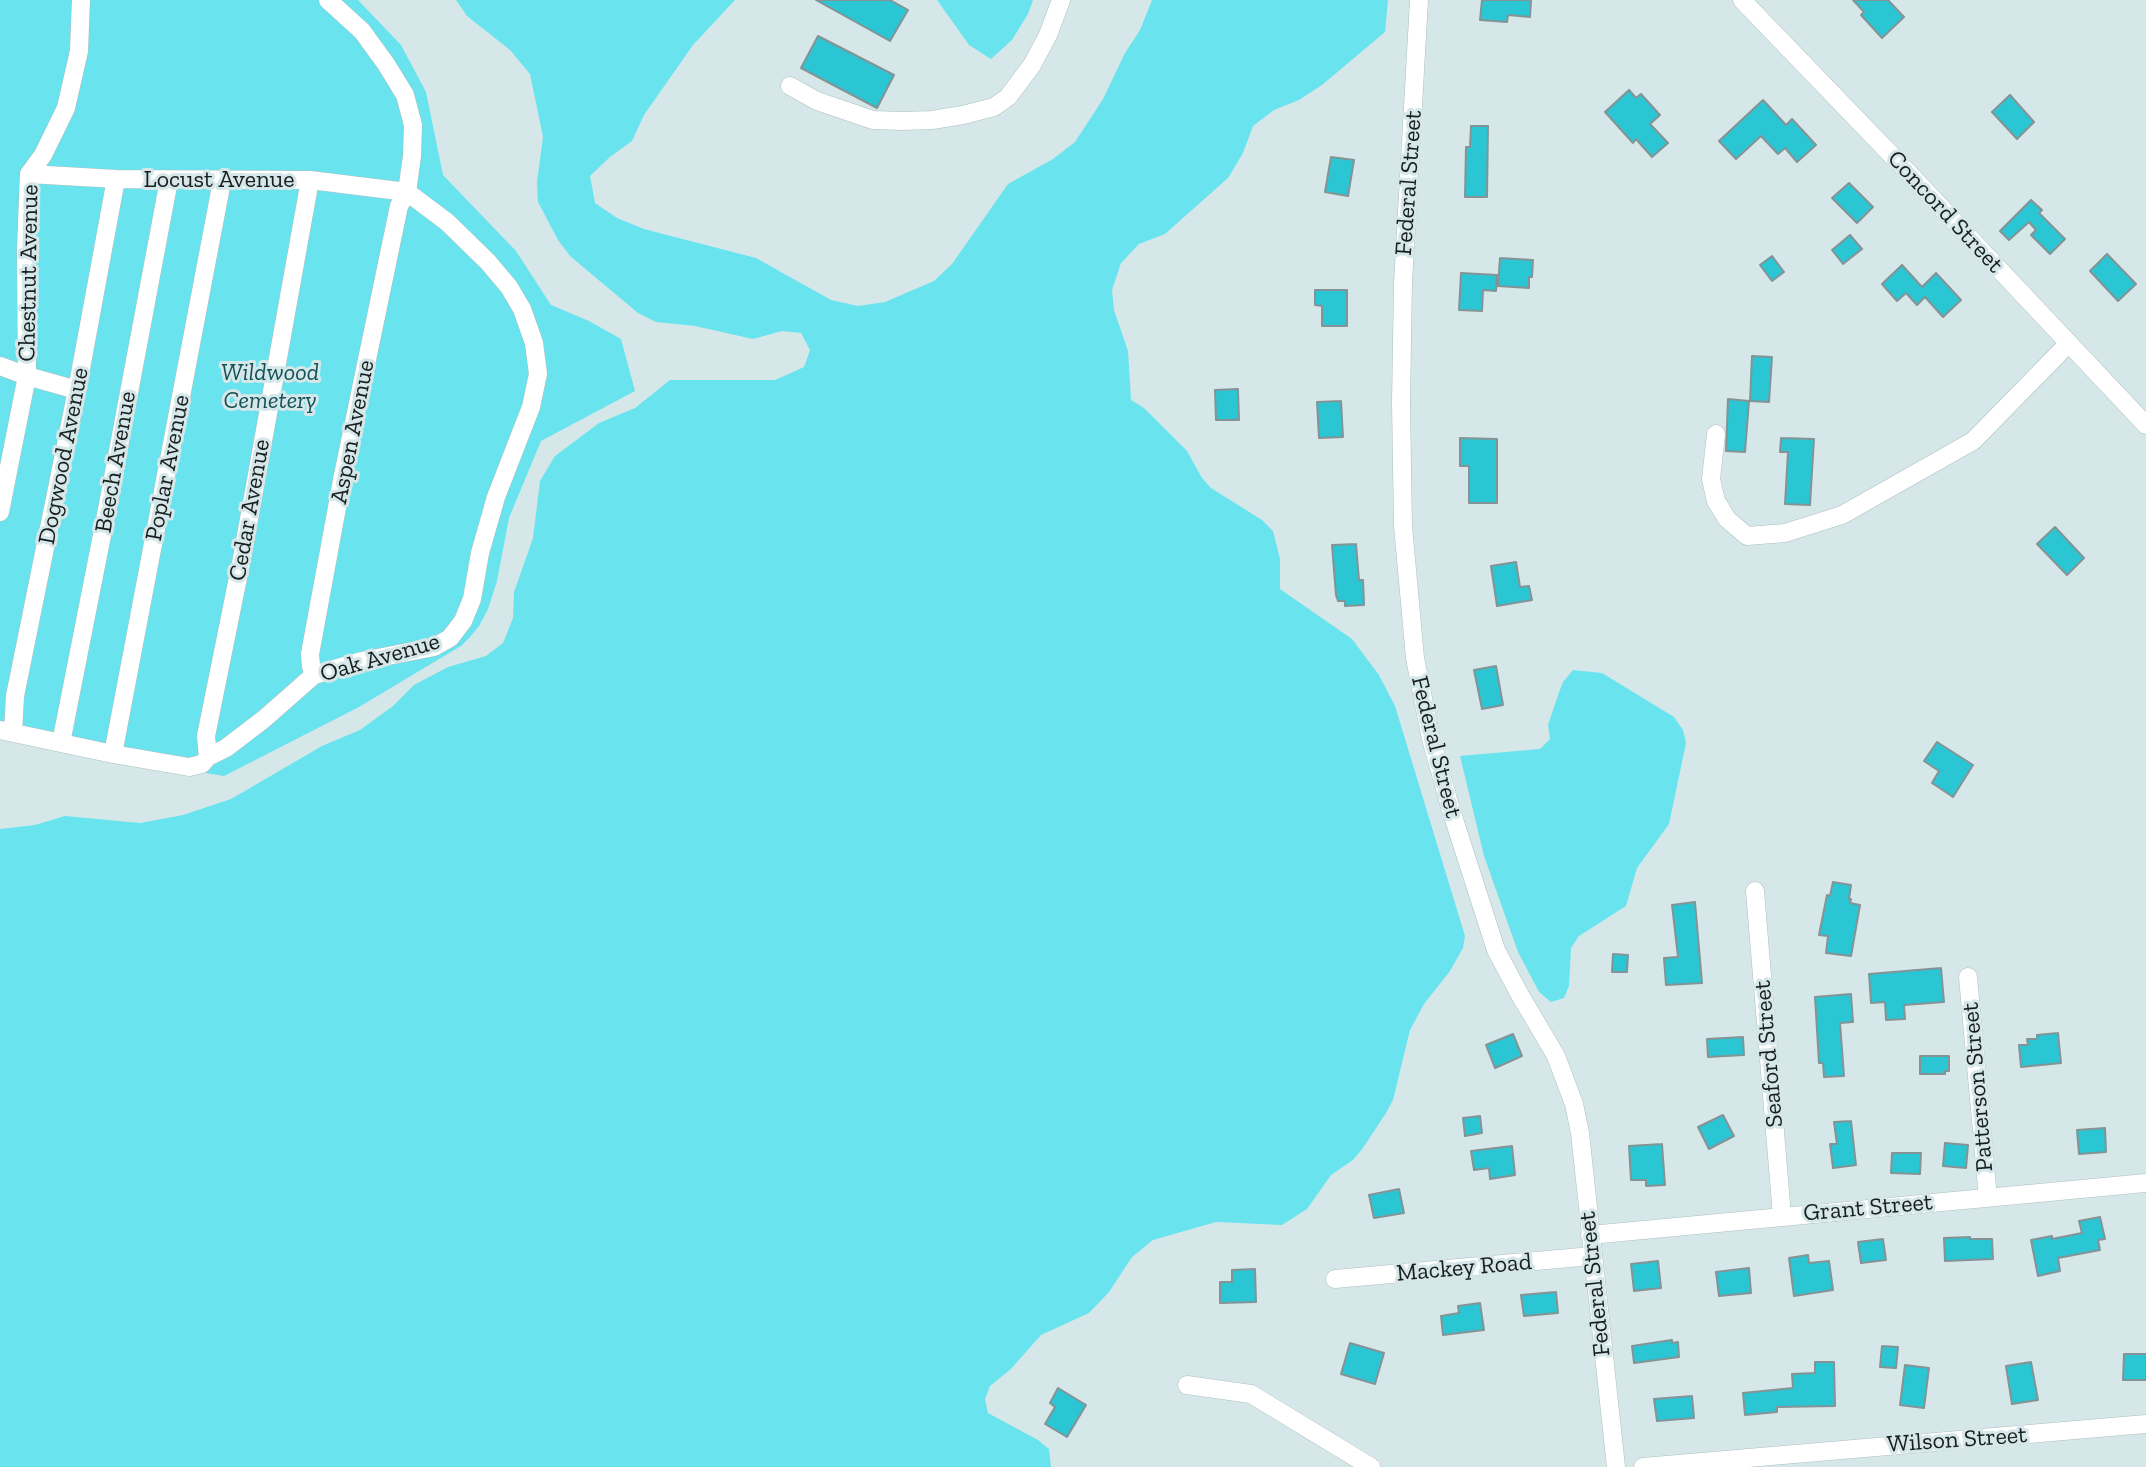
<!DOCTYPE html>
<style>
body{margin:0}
canvas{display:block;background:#d5e7e9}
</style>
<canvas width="2146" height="1467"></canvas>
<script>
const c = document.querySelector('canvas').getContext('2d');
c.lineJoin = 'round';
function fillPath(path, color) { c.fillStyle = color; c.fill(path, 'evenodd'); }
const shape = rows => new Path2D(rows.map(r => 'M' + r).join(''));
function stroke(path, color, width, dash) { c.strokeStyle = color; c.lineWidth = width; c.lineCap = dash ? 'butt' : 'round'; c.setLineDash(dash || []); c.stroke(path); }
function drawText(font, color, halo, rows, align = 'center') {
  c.font = font + ' "Zilla Slab",serif'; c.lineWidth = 6; c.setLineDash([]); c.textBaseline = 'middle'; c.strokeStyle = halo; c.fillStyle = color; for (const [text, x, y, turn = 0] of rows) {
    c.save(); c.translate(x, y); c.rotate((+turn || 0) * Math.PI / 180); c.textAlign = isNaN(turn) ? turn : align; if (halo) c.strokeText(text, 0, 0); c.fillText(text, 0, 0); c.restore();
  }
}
const green = shape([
 [0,0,358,0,401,45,426,92,443,175,516,251,551,305,589,321,621,339,635,391,541,441,509,518,497,581,488,609,479,626,470,637,461,646,359,707,224,776,0,739],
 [456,0,735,0,693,45,644,115,632,141,610,157,590,176,595,203,617,218,644,229,756,258,831,300,858,306,885,302,934,281,952,264,1008,184,1053,159,1075,142,1103,99,1125,53,1140,30,1152,0,1388,0,1385,32,1322,85,1299,100,1274,110,1253,126,1243,153,1228,178,1165,234,1139,244,1121,263,1112,290,1114,310,1128,351,1131,400,1144,408,1187,451,1202,478,1211,488,1262,520,1273,531,1280,559,1280,589,1352,639,1379,675,1395,706,1465,936,1463,948,1450,971,1424,1004,1410,1030,1393,1100,1386,1113,1363,1148,1353,1160,1331,1175,1307,1209,1282,1225,1216,1222,1153,1240,1132,1257,1109,1292,1089,1313,1041,1335,1011,1369,990,1386,985,1399,988,1413,1038,1440,1049,1449,1051,1467,0,1467,0,829,35,825,65,816,140,823,183,815,231,799,322,746,360,730,393,706,414,685,448,667,486,656,503,643,513,618,514,592,533,538,540,481,555,456,599,423,635,408,670,380,775,380,804,367,810,350,801,333,782,331,753,339,695,326,656,322,638,313,570,256,558,240,538,202,537,182,543,137,530,74,510,50,467,16],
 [937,0,1033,0,1028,14,1012,40,991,59,969,45],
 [1573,670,1602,673,1674,717,1683,730,1686,743,1669,824,1637,868,1626,906,1579,936,1571,948,1569,986,1564,998,1551,1002,1539,992,1518,952,1484,856,1460,756,1540,749,1550,739,1548,725,1558,695,1563,682]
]);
const building = shape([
 [816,0,890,0,908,10,890,41,816,0],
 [1482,0,1531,0,1530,17,1508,15,1507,22,1480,20,1482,0],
 [1853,0,1888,0,1904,17,1882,38,1861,15,1864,12,1853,0],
 [818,36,894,75,877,108,801,68,818,36],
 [1629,90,1636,98,1641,94,1660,115,1650,124,1668,143,1652,157,1636,139,1633,143,1605,112,1629,90],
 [2010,95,2034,122,2017,139,1992,112,2010,95],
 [1763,100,1786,125,1792,119,1816,145,1797,162,1785,148,1778,154,1761,136,1736,159,1719,141,1763,100],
 [1471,126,1488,126,1487,197,1465,197,1466,147,1470,147,1471,126],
 [1331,157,1354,160,1348,196,1325,192,1331,157],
 [1849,183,1873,207,1857,223,1832,198,1849,183],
 [2031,200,2042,210,2039,213,2065,239,2050,254,2031,235,2036,230,2029,222,2009,240,2000,231,2031,200],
 [1850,235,1862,249,1843,264,1832,250,1850,235],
 [2107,254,2136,284,2118,301,2090,271,2107,254],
 [1772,256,1784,272,1772,281,1760,265,1772,256],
 [1500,258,1533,260,1532,277,1529,277,1529,288,1498,286,1500,258],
 [1902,265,1922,287,1936,273,1961,300,1943,317,1925,297,1917,305,1906,293,1897,301,1882,284,1902,265],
 [1461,273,1497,275,1496,291,1483,290,1482,311,1459,310,1461,273],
 [1315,290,1347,290,1347,326,1322,326,1322,306,1315,305,1315,290],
 [1752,356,1772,357,1769,402,1750,401,1752,356],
 [1238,389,1239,420,1216,420,1215,390,1238,389],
 [1728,399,1749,401,1745,452,1726,451,1728,399],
 [1341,401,1343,437,1319,438,1317,402,1341,401],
 [1460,438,1497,439,1497,503,1469,503,1469,466,1460,466,1460,438],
 [1781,438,1814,439,1810,505,1785,504,1788,452,1780,452,1781,438],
 [2055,527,2084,558,2067,575,2037,544,2055,527],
 [1356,544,1359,580,1363,580,1364,605,1345,606,1345,601,1338,601,1336,595,1332,545,1356,544],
 [1516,562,1520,587,1529,586,1532,600,1497,606,1491,566,1516,562],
 [1496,666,1503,705,1482,709,1474,670,1496,666],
 [1937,742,1973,765,1953,797,1932,783,1939,771,1924,761,1937,742],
 [1833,882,1851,885,1849,899,1851,899,1850,903,1860,905,1851,956,1826,953,1828,936,1819,935,1827,895,1830,896,1833,882],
 [1695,902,1702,983,1666,985,1664,958,1678,957,1672,905,1695,902],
 [1613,954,1628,955,1627,972,1612,972,1613,954],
 [1941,968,1944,1002,1904,1005,1905,1019,1886,1020,1885,1002,1871,1003,1869,974,1941,968],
 [1851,994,1853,1022,1840,1023,1844,1076,1824,1077,1823,1063,1819,1063,1815,997,1851,994],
 [2058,1033,2061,1063,2021,1067,2019,1045,2028,1045,2027,1039,2037,1039,2037,1035,2058,1033],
 [1513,1034,1522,1056,1495,1068,1486,1045,1513,1034],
 [1743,1037,1744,1055,1708,1057,1707,1039,1743,1037],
 [1920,1056,1949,1056,1949,1071,1945,1071,1945,1074,1920,1074,1920,1056],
 [1723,1115,1734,1136,1709,1149,1698,1127,1723,1115],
 [1480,1116,1482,1133,1465,1136,1463,1118,1480,1116],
 [1851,1121,1856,1165,1833,1168,1830,1144,1837,1144,1834,1122,1851,1121],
 [2105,1128,2106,1152,2079,1154,2077,1130,2105,1128],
 [1945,1143,1968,1145,1966,1168,1943,1166,1945,1143],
 [1662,1144,1665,1185,1646,1186,1646,1180,1631,1180,1629,1146,1662,1144],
 [1512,1146,1515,1175,1490,1179,1489,1168,1474,1170,1471,1151,1512,1146],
 [1892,1153,1921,1153,1920,1174,1891,1173,1892,1153],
 [1399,1189,1404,1213,1374,1218,1369,1195,1399,1189],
 [2100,1217,2105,1239,2098,1240,2100,1250,2058,1258,2060,1271,2038,1276,2031,1240,2052,1236,2052,1239,2082,1233,2079,1221,2100,1217],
 [1970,1237,1970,1239,1992,1239,1993,1259,1945,1261,1944,1238,1970,1237],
 [1883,1239,1886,1260,1861,1263,1858,1242,1883,1239],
 [1808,1255,1809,1263,1829,1261,1833,1290,1794,1296,1789,1258,1808,1255],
 [1658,1261,1661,1288,1634,1291,1631,1264,1658,1261],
 [1749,1268,1751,1293,1719,1296,1716,1272,1749,1268],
 [1255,1269,1256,1302,1220,1303,1220,1282,1232,1282,1232,1270,1255,1269],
 [1556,1292,1558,1313,1524,1316,1521,1295,1556,1292],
 [1480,1303,1484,1330,1443,1335,1441,1316,1459,1313,1458,1306,1480,1303],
 [1672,1340,1672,1343,1678,1342,1679,1357,1634,1363,1632,1346,1672,1340],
 [1350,1343,1384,1353,1375,1384,1341,1374,1350,1343],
 [1882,1346,1898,1347,1896,1368,1880,1367,1882,1346],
 [2124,1354,2146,1354,2146,1380,2123,1380,2124,1354],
 [1815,1362,1834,1362,1835,1406,1777,1407,1777,1412,1745,1415,1743,1393,1793,1388,1792,1374,1815,1373,1815,1362],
 [2031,1362,2038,1400,2012,1404,2006,1366,2031,1362],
 [1905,1365,1929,1368,1924,1408,1900,1405,1905,1365],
 [1058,1388,1086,1405,1067,1437,1045,1424,1055,1407,1050,1403,1058,1388],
 [1692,1396,1694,1418,1657,1421,1654,1399,1692,1396]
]);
const minor = shape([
 [1419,0,1403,283,1401,403,1403,526,1415,658,1431,739,1451,810,1496,950,1520,995,1556,1056,1574,1104,1580,1133,1616,1467],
 [1742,0,1901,165,2146,425],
 [790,86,817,101,873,120,902,121,932,120,963,115,994,107,1008,97,1032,65,1048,35,1061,0],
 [29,174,116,179,310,180,407,192],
 [0,366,27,376,77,390],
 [1716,434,1711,479,1716,501,1727,519,1747,536,1785,533,1842,515,1973,441,2069,343],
 [0,512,27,376,26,250,29,174,43,155,66,108,79,51,81,0],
 [314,675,311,666,310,654,343,475,399,206,407,192,412,156,413,125,405,95,386,64,362,31,328,0],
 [0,730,113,754,189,767,202,764,208,757,226,748,264,719,314,675,362,661,434,647,450,638,463,621,472,599,480,553,496,497,531,407,538,374,534,343,522,309,509,287,488,262,447,222,407,192],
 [13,732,15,696,77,390,116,179],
 [61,743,106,515,169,180],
 [113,754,222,181],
 [208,757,206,736,242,558,310,180],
 [1755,891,1782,1216],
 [1968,977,1988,1198],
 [1590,1235,2146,1183],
 [1335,1279,1592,1256],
 [1187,1385,1251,1394,1371,1467],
 [1643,1467,2146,1424]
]);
const streetNames = [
 ["Locust Avenue",219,180],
 ["Federal Street",1409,183,-86],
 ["Concord Street",1945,212,47],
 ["Chestnut Avenue",29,273,-89],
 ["Aspen Avenue",353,432,-79],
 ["Dogwood Avenue",64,456,-79],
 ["Beech Avenue",116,462,-80],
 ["Poplar Avenue",168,468,-79],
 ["Cedar Avenue",250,510,-80],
 ["Oak Avenue",380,658,-16],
 ["Federal Street",1436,747,76],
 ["Seaford Street",1769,1054,-95],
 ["Patterson Street",1978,1087,-95],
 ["Grant Street",1868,1208,-5],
 ["Mackey Road",1464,1268,-5],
 ["Federal Street",1595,1284,-96],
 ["Wilson Street",1957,1440,-4]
];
const parkNames = [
 ["Wildwood",270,373],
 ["Cemetery",270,401]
];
fillPath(green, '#69e4ef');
fillPath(building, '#2ac6d3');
stroke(building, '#849496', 2);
stroke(minor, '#adbfc0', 19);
stroke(minor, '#fff', 18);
drawText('24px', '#181e1f', '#d5e7e9', streetNames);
drawText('italic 24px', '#145157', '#d5e7e9', parkNames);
</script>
